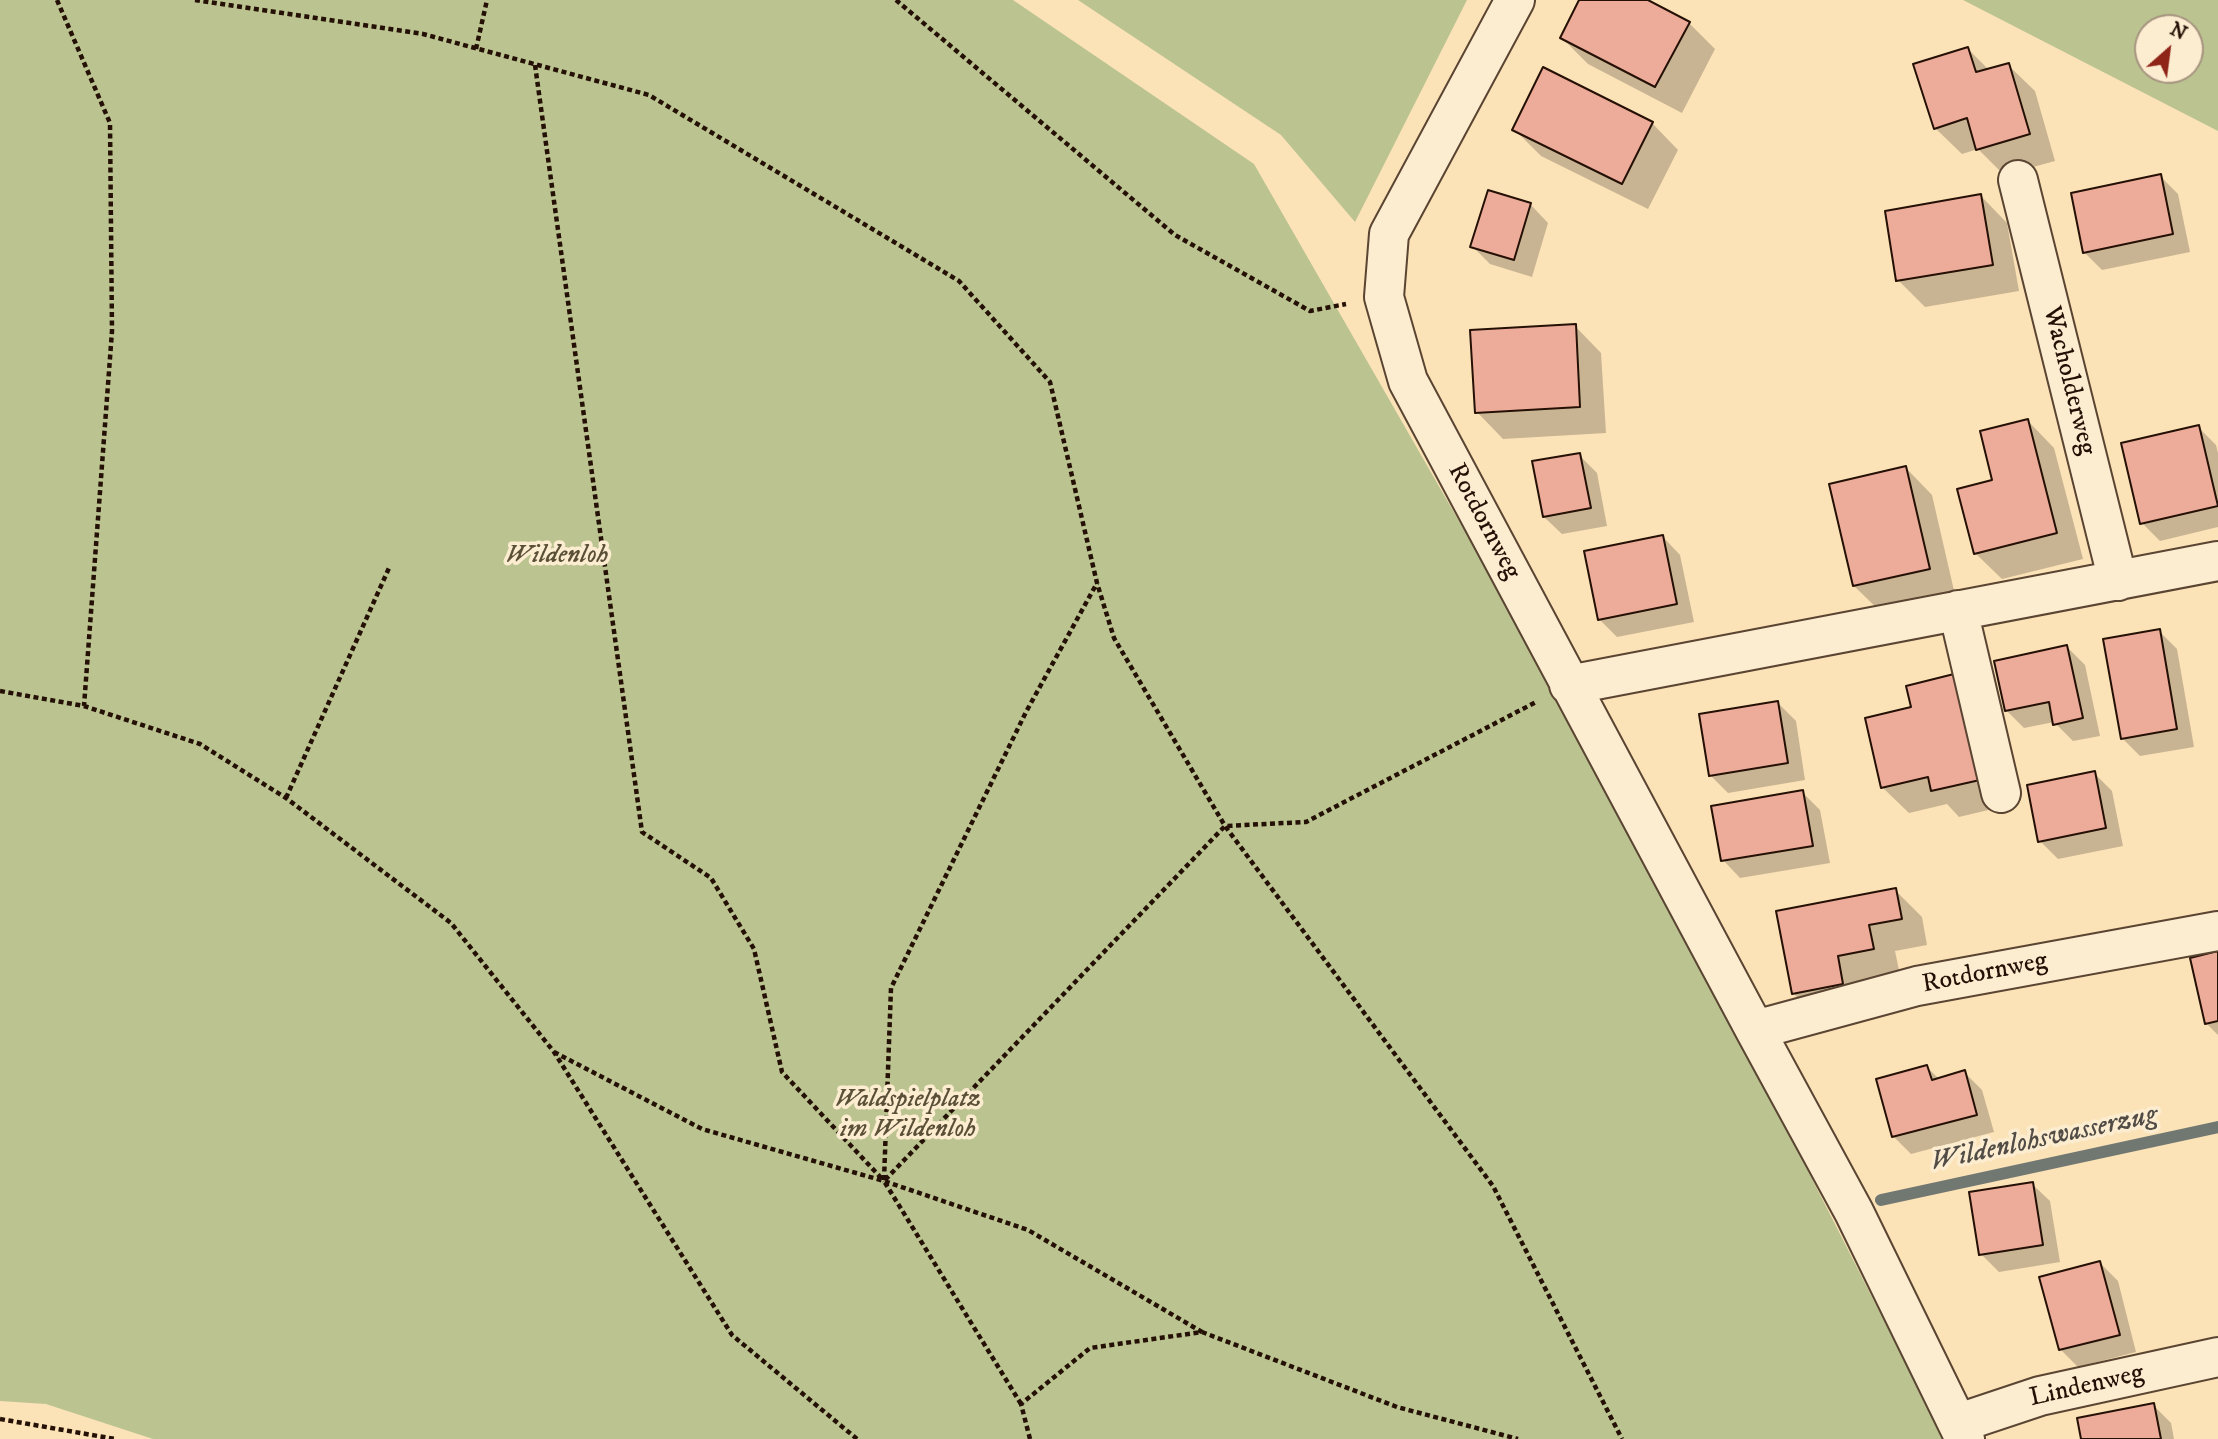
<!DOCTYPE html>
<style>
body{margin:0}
#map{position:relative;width:2218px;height:1439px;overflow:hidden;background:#fbe2b7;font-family:"IM FELL DW Pica",serif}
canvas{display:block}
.north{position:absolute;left:2134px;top:14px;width:70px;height:70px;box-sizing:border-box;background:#fcecd0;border:2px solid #a6947f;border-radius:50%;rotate:28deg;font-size:19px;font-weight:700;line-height:28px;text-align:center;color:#251006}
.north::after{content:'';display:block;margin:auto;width:24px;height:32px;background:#8f2418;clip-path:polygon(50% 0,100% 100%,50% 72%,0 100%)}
</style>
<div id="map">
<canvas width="2218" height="1439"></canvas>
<div class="north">N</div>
</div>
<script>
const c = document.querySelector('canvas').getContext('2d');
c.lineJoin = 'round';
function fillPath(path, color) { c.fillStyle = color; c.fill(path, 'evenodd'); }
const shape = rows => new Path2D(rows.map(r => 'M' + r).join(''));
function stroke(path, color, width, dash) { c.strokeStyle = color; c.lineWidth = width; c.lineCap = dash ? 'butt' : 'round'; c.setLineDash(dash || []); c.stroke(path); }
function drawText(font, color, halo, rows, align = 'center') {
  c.font = font + ' "IM FELL DW Pica",serif'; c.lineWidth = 7; c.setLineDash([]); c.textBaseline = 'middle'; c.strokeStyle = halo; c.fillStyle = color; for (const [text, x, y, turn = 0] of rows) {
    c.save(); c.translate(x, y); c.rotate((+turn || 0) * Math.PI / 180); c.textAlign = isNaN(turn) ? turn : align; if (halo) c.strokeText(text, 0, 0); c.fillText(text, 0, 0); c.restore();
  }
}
const green = shape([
 [0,0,1013,0,1254,164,1545,671,1572,731,1806,1167,1944,1439,153,1439,46,1404,0,1401],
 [1078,0,1467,0,1355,222,1281,135],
 [1963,0,2218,0,2218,131],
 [2148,28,2190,28,2190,70,2148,70]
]);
const shadow = shape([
 [1581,0,1644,0,1689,23,1715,49,1682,113,1588,64,1562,38],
 [1968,49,1989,70,2008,65,2035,91,2055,161,2004,175,1978,149,1962,154,1935,128],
 [1652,123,1678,150,1648,209,1541,156,1514,129],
 [2160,176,2178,194,2190,252,2102,270,2084,252],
 [1489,192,1531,205,1548,223,1532,277,1490,264,1472,246],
 [1981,196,2007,223,2019,291,1925,307,1898,280],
 [1575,326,1601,353,1606,433,1503,439,1477,412],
 [2028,421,2054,448,2083,559,2002,579,1975,553,1995,482],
 [2198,427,2216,445,2218,453,2218,527,2160,541,2142,523],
 [1579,455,1597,473,1607,526,1562,534,1544,517],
 [1906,468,1932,495,1955,595,1881,612,1854,586],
 [1663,537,1680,555,1694,622,1617,637,1599,619],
 [2159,631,2177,649,2194,747,2140,756,2122,738],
 [2067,647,2085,665,2100,736,2073,741,2054,722,2024,728,2006,710],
 [1778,703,1796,721,1805,780,1728,793,1710,775],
 [1913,709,2005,806,1959,817,1947,804,1909,813,1882,787],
 [2094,773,2112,791,2123,846,2058,859,2040,841],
 [1802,792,1820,810,1830,863,1740,878,1723,860],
 [1895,890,1922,917,1927,945,1895,951,1900,975,1820,1019,1793,993],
 [2218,953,2218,1035,2206,1023],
 [1927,1067,1939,1079,1964,1072,1982,1090,1994,1132,1911,1154,1894,1137],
 [2032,1184,2050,1201,2060,1262,1999,1272,1981,1254],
 [2100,1263,2118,1281,2136,1352,2078,1367,2060,1349],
 [2153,1405,2171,1423,2174,1439,2082,1439]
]);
const stream = shape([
 [1881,1200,2218,1127]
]);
const building = shape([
 [1579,0,1648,0,1690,22,1655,87,1560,38,1579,0],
 [1968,47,1976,72,2009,63,2030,134,1976,150,1967,118,1934,129,1913,64,1968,47],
 [1543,67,1653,122,1622,184,1512,130,1543,67],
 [2161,174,2173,234,2083,253,2071,193,2161,174],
 [1488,190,1531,203,1514,260,1470,247,1488,190],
 [1981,194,1993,265,1896,281,1885,211,1981,194],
 [1576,324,1580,407,1475,413,1470,330,1576,324],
 [2028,419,2057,533,1974,554,1957,489,1992,480,1980,431,2028,419],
 [2199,425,2218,506,2140,524,2121,443,2199,425],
 [1580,453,1591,508,1543,517,1532,461,1580,453],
 [1906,466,1930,569,1853,586,1829,484,1906,466],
 [1663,535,1677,604,1598,620,1584,551,1663,535],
 [2160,629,2177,729,2121,739,2103,639,2160,629],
 [2067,645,2083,718,2053,725,2049,702,2005,711,1994,661,2067,645],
 [1954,674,1980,780,1931,791,1928,777,1881,788,1865,718,1911,707,1906,686,1954,674],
 [1778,701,1788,763,1709,776,1699,714,1778,701],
 [2095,771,2106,828,2038,842,2027,785,2095,771],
 [1803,790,1813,846,1721,861,1711,806,1803,790],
 [1896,888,1902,919,1869,925,1874,949,1838,956,1843,984,1792,994,1776,911,1896,888],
 [2218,951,2218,1021,2205,1024,2190,958,2218,951],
 [1927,1065,1932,1080,1965,1070,1977,1115,1892,1137,1876,1079,1927,1065],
 [2033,1182,2043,1245,1979,1255,1969,1192,2033,1182],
 [2100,1261,2120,1335,2059,1350,2039,1277,2100,1261],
 [2154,1403,2161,1439,2081,1439,2077,1418,2154,1403]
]);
const path = shape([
 [57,0,110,123,112,331,84,706],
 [195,0,423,34,649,95,959,281,1050,382,1097,583,1114,638,1225,826,1493,1186,1622,1439],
 [896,0,1175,235,1310,311,1346,304],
 [476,49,487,0],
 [535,65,642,832,711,878,754,949,782,1072,884,1181],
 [0,691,84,706,200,744,286,798,451,923,554,1052,732,1335,857,1439],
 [286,798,389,568],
 [554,1052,702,1129,884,1181,1028,1230,1202,1332],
 [884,1180,891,988,1026,712,1097,583],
 [1021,1404,884,1181,1225,826,1306,822,1536,702],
 [0,1419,115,1439],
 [1030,1439,1021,1404,1090,1348,1202,1332,1397,1407,1518,1439]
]);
const minor = shape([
 [1515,0,1389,234,1384,297,1408,381,1755,1030,1854,1212,1965,1439],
 [2018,180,2118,581],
 [1958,610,2001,793],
 [1569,685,2218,561],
 [1755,1030,1917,986,2218,931],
 [1959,1423,2040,1396,2218,1357]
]);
const streetNames = [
 ["Wacholderweg",2068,381,76],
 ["Rotdornweg",1483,522,62],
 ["Rotdornweg",1985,974,-11],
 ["Lindenweg",2087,1387,-13]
];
const parkNames = [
 ["Wildenloh",557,557],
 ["Waldspielplatz",908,1101],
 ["im Wildenloh",908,1131]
];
const waterNames = [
 ["Wildenlohswasserzug",2044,1140,-12]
];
fillPath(green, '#bbc491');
fillPath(shadow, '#0003');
stroke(stream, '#717771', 12);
fillPath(building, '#edac99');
stroke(building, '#251006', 2);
stroke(minor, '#5a4432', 42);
stroke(path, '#251006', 4.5, [5, 3.5]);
stroke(minor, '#fcecd0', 38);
drawText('26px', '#251006', '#fcecd0', streetNames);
drawText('italic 26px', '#5a4f37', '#fcecd0', parkNames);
drawText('italic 28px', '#514c45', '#fcecd0', waterNames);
</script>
